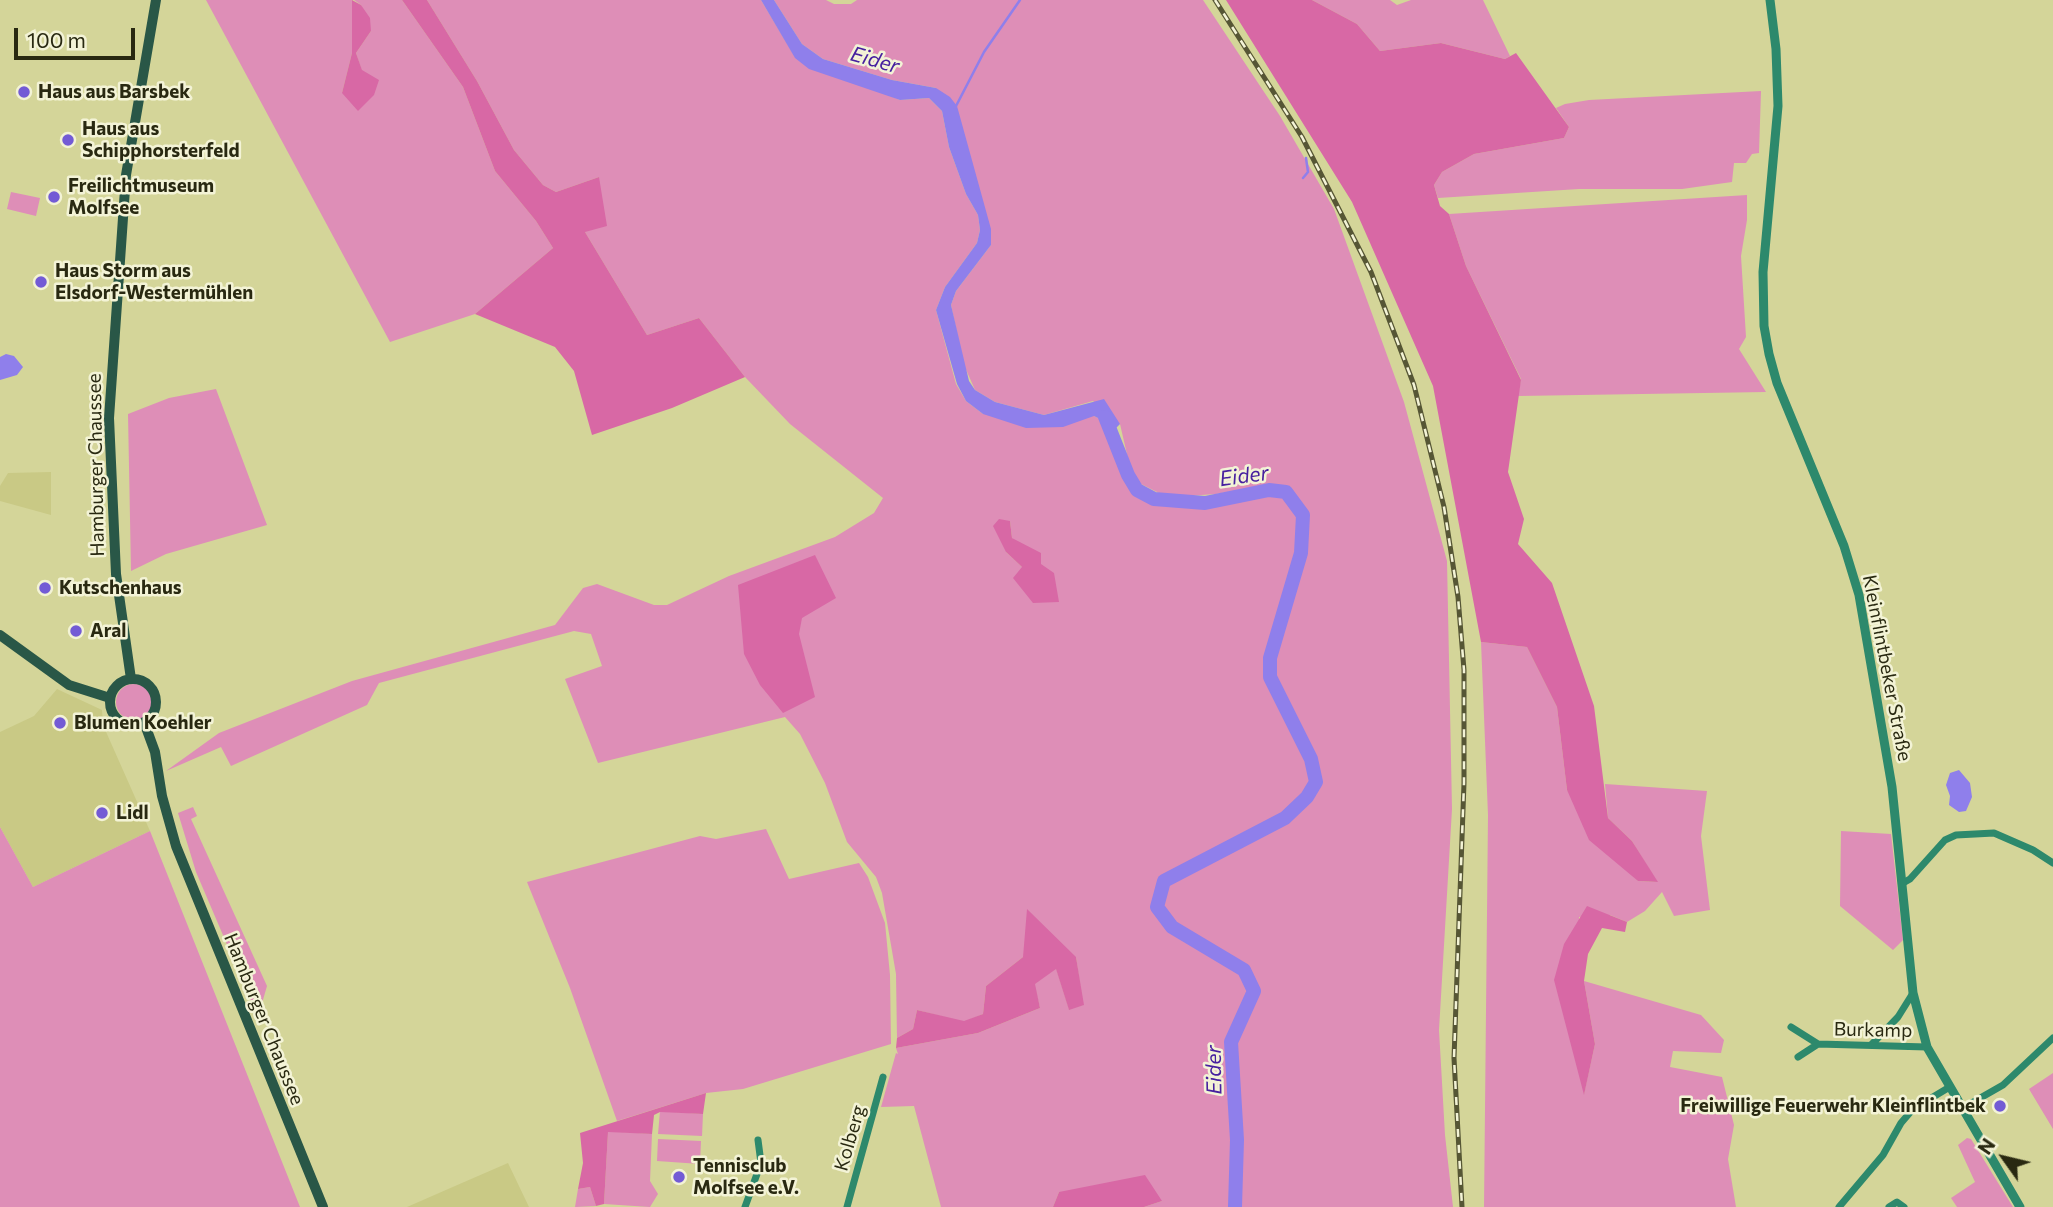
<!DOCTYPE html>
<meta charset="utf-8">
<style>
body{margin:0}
#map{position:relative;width:2053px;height:1207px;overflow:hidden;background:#d4d599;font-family:Commissioner,sans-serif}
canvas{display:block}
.north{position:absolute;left:1969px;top:1123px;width:70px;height:70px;-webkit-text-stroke:5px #f3f3d6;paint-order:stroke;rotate:304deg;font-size:19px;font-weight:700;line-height:28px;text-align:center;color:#292911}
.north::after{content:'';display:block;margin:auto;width:24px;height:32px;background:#292911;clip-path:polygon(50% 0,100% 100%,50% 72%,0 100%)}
.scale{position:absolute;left:14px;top:28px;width:121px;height:32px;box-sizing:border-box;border:4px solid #292911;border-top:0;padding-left:9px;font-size:21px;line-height:24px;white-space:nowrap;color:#292911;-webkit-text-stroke:5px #f3f3d6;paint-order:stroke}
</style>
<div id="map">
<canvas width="2053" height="1207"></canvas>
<div class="north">N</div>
<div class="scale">100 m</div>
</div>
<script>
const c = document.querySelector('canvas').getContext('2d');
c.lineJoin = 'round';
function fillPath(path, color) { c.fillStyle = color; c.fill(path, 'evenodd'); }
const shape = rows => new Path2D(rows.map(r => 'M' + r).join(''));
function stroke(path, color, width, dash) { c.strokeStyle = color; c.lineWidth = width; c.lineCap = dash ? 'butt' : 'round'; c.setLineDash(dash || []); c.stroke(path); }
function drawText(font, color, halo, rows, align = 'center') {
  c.font = font + ' Commissioner,sans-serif'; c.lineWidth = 5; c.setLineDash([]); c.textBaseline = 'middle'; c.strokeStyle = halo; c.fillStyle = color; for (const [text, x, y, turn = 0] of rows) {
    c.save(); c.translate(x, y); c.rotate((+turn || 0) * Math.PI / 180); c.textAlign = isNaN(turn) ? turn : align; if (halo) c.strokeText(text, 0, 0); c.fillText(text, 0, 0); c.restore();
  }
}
const built = shape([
 [51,472,51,515,0,501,0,486,8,473],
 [57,689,102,710,103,725,150,831,33,887,0,827,0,732,34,716],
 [508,1163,529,1207,407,1207,455,1186]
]);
const green = shape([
 [206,0,352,0,352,53,342,93,362,71,356,53,371,31,361,5,354,0,402,0,463,87,495,171,536,221,553,248,475,314,390,342],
 [427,0,761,0,795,57,900,100,929,98,942,111,949,147,966,194,978,215,980,230,977,243,945,287,936,310,956,384,966,401,983,414,1094,416,1100,419,1121,473,1135,493,1145,500,1207,506,1270,493,1286,497,1293,494,1272,484,1216,494,1186,496,1159,493,1139,483,1129,463,1120,424,1093,401,1044,415,995,402,975,390,964,365,951,305,956,291,991,245,936,88,892,80,823,59,802,44,774,0,826,0,834,4,851,4,857,0,1203,0,1280,116,1334,209,1404,402,1447,561,1452,809,1439,1030,1445,1135,1453,1207,1144,1207,1162,1201,1059,1192,1053,1207,941,1207,914,1106,881,1107,896,1053,898,1054,896,1048,978,1033,1040,1008,1034,984,1056,968,1069,1009,1083,1005,1076,957,1023,957,986,986,983,1014,964,1022,917,1010,913,1029,897,1038,896,974,882,893,876,877,847,842,825,783,800,734,785,717,598,763,565,679,602,666,591,634,574,631,379,683,367,705,231,766,221,747,166,771,219,733,352,681,555,625,583,588,597,584,654,605,667,605,729,576,835,537,874,513,883,498,790,424,745,377,699,318,647,335,585,232,599,177,556,192,543,185,514,150,477,81],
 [1010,521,1012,538,1041,564,1022,567,1006,552],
 [1312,0,1390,0,1397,5,1411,0,1483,0,1510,56,1505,59,1441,43,1380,51,1357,24],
 [1761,91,1759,153,1752,154,1746,163,1734,163,1732,182,1682,189,1579,189,1438,198,1434,185,1442,172,1474,154,1564,138,1569,127,1556,108,1565,104,1589,100],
 [11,192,40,198,36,216,7,209],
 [1747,195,1747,220,1741,256,1746,337,1739,349,1766,392,1518,396,1521,379,1466,266,1449,214],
 [216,389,267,525,166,554,131,571,128,414,169,398],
 [1481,642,1527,647,1557,707,1567,790,1638,881,1657,882,1632,841,1608,818,1605,784,1707,791,1701,836,1710,910,1674,916,1662,892,1645,911,1627,922,1610,915,1579,917,1584,1094,1595,1044,1584,981,1701,1015,1724,1040,1721,1053,1673,1051,1670,1067,1722,1077,1734,1125,1728,1159,1736,1207,1484,1207,1488,815],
 '116 702a18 18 0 1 1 36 0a18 18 0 1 1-36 0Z',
 [193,807,197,816,191,819,267,986,258,1017,196,872,178,813],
 [0,827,33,887,150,831,300,1207,0,1207],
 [766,829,789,879,859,863,868,877,885,923,890,975,891,1044,743,1089,706,1093,617,1121,570,988,527,882,700,836,716,839],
 [1841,831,1891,834,1903,940,1893,950,1840,906],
 [2053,1073,2053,1129,2029,1089],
 [660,1111,703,1114,702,1136,658,1134],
 [608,1131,652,1134,650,1181,658,1194,650,1207,604,1204],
 [1967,1138,1971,1139,2013,1207,1957,1207,1951,1198,1975,1182,1958,1145],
 [658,1139,701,1141,700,1164,657,1161],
 [590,1187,596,1206,575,1207,578,1189]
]);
const forest = shape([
 [352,0,361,5,370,18,371,31,356,53,362,70,379,80,374,95,358,111,342,93,352,53],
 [402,0,427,0,477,81,514,150,543,185,556,192,599,177,607,226,585,232,647,335,699,318,745,377,672,408,592,435,574,371,555,347,475,314,553,248,536,221,495,171,463,87],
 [1226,0,1312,0,1357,24,1380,51,1441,43,1505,59,1516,53,1569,127,1564,138,1474,154,1442,172,1434,185,1440,206,1449,214,1466,266,1521,380,1508,472,1524,519,1518,544,1552,583,1594,706,1608,818,1632,841,1658,882,1638,881,1589,840,1567,790,1557,707,1527,647,1481,642,1433,386,1352,202],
 [999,519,1010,521,1012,538,1041,553,1041,564,1054,573,1059,602,1033,603,1013,578,1022,567,1006,552,993,526],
 [815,555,836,598,802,618,799,634,815,697,783,713,760,685,744,654,738,585],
 [1587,906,1627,922,1625,932,1602,928,1588,954,1584,981,1595,1044,1584,1095,1554,980,1564,944],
 [1027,909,1076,957,1084,1005,1069,1010,1056,969,1035,984,1040,1008,978,1033,896,1048,897,1038,913,1029,917,1010,964,1021,983,1014,986,986,1023,957],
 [706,1093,703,1114,660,1112,654,1115,652,1134,608,1132,604,1204,596,1206,590,1187,578,1189,583,1163,580,1133],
 [1145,1175,1162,1201,1144,1207,1053,1207,1059,1192]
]);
const water = shape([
 [761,0,774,0,802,44,823,59,892,80,936,88,950,97,957,106,991,229,991,245,956,291,951,305,969,381,975,390,995,402,1044,415,1104,399,1120,424,1108,436,1100,419,1094,416,1063,427,1026,428,983,414,966,401,957,384,936,310,945,287,977,243,980,230,978,215,966,194,949,147,942,111,929,98,900,100,809,69,795,58],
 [6,354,14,356,23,367,17,375,0,380,0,357],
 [1959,770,1970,783,1972,797,1966,811,1959,812,1949,805,1950,796,1946,785,1950,773]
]);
const stream = shape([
 [955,108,984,52,1020,0],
 [1303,178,1308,172,1306,158]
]);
const river = shape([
 [1105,417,1128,475,1137,490,1154,499,1205,503,1269,490,1286,492,1303,515,1301,553,1270,658,1270,677,1311,759,1316,782,1307,797,1285,818,1164,881,1157,907,1172,927,1244,970,1254,991,1231,1042,1237,1140,1235,1207]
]);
const minor = shape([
 [1903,883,1910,879,1945,840,1956,835,1994,833,2033,850,2053,863],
 [1791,1027,1818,1044,1927,1047],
 [1872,1044,1898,1017,1913,993],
 [1798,1057,1818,1044],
 [1961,1109,2003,1085,2053,1038],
 [745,1207,761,1163,758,1140],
 [847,1207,883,1077],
 [1839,1207,1883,1155,1901,1123,1913,1109,1948,1088],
 [1889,1207,1897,1202,1904,1207]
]);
const tertiary = shape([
 [1770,0,1776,49,1778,106,1763,272,1764,326,1769,354,1777,383,1844,546,1859,595,1892,787,1913,993,1927,1047,2020,1207]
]);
const secondary = shape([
 [0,635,69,685,110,698],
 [131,679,116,574,109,418,126,175,156,0],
 '110 702a23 23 0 1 1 46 0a23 23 0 1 1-46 0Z',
 [144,722,155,752,162,796,176,846,323,1207]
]);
const rail = shape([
 [1215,0,1302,137,1371,272,1414,385,1444,507,1458,597,1464,670,1464,783,1454,1058,1462,1207]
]);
const markers = [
 [24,92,7,"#735bd5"],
 [68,140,7,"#735bd5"],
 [54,197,7,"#735bd5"],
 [41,282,7,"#735bd5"],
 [45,588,7,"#735bd5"],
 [76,631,7,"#735bd5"],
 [60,723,7,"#735bd5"],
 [102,813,7,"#735bd5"],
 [2000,1106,7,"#735bd5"],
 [679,1177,7,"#735bd5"]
];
const poiNames = [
 ["Haus aus Barsbek",38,92],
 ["Haus aus",82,129],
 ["Schipphorsterfeld",82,151],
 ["Freilichtmuseum",68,186],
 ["Molfsee",68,208],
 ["Haus Storm aus",55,271],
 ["Elsdorf-Westermühlen",55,293],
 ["Kutschenhaus",59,588],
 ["Aral",90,631],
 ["Blumen Koehler",74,723],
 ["Lidl",116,813],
 ["Freiwillige Feuerwehr Kleinflintbek",1986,1106,"right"],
 ["Tennisclub",693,1166],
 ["Molfsee e.V.",693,1188]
];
const streetNames = [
 ["Hamburger Chaussee",96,465,-91],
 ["Kleinflintbeker Straße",1887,668,79],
 ["Hamburger Chaussee",264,1019,68],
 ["Burkamp",1873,1030,1],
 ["Kolberg",850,1138,-74]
];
const waterNames = [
 ["Eider",875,60,16],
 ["Eider",1244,476,-8],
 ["Eider",1214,1070,-91]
];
fillPath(built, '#c9c985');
fillPath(green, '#de8eb7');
fillPath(forest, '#d868a5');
fillPath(water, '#8f7feb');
stroke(stream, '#8f7feb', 2.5);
stroke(river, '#8f7feb', 14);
stroke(minor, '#2d896c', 7);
stroke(tertiary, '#2d896c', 9);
stroke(secondary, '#295747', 10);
stroke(rail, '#565635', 5);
stroke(rail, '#f3f3d6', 2.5, [8]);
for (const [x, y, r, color] of markers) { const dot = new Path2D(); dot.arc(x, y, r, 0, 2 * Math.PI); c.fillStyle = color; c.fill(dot); stroke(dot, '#f3f3d6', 2.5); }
drawText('bold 19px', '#292911', '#f3f3d6', poiNames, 'left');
drawText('19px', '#292911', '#f3f3d6', streetNames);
drawText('italic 21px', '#47209f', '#f3f3d6', waterNames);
</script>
